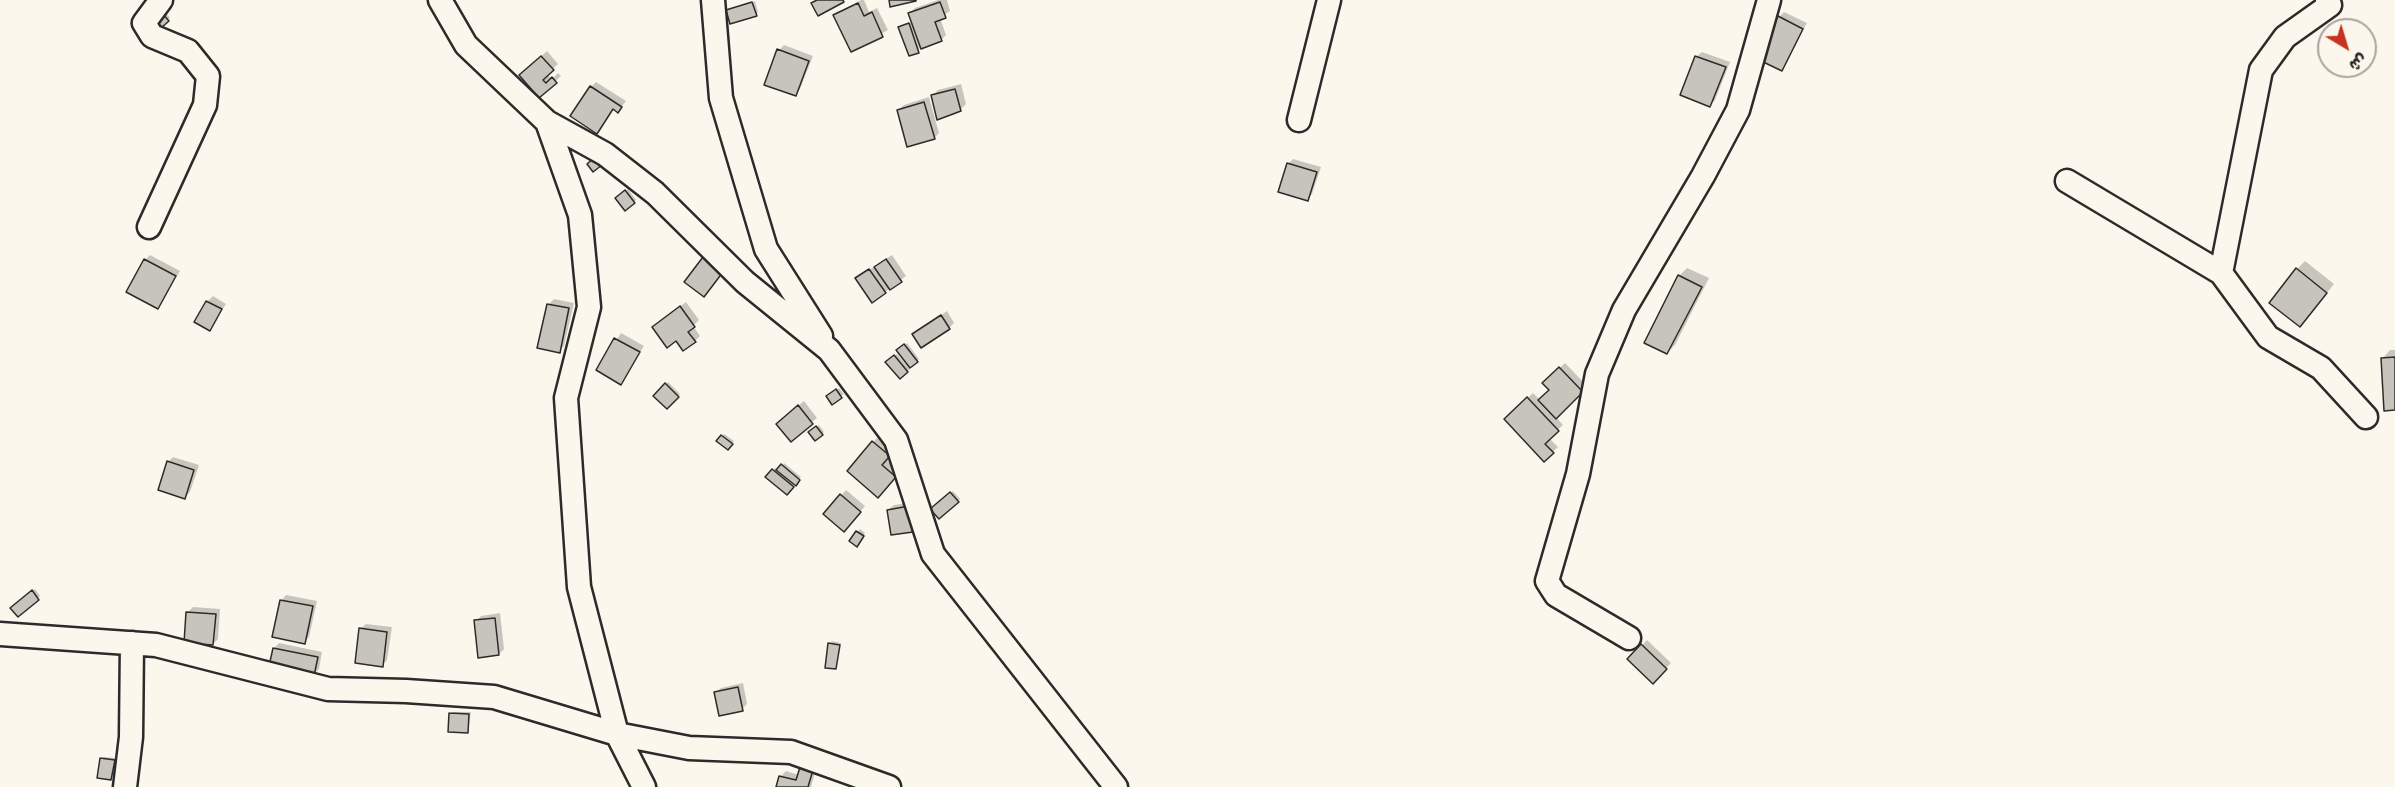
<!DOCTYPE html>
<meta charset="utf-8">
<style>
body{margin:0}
#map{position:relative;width:2395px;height:787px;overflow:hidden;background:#fbf7ec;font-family:Dekko,"Playpen Sans Arabic",sans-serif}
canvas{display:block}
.north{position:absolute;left:2317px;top:18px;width:60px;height:60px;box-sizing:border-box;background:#fbf7ec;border:2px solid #a8a59f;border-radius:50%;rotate:142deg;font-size:16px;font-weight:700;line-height:24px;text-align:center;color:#2b2b2b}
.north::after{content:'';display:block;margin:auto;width:21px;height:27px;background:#c8321e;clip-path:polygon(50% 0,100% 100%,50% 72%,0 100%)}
</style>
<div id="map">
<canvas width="2395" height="787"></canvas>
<div class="north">ش</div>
</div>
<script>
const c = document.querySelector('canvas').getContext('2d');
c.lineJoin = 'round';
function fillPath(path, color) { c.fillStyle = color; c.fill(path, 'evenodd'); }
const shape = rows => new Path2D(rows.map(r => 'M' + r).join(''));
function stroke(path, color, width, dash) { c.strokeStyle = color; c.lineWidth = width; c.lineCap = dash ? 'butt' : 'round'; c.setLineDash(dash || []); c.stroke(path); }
const shadow = shape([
 [861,0,864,0,869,12,877,8,888,30,852,50,835,15],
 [938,0,947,0,950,11,940,18,946,35,941,40,920,48,918,51,900,27,913,22,910,13,915,8],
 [755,1,758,12,756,15,728,11],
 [164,11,170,18,161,26],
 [1784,12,1807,23,1782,69,1779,17],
 [784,45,813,56,800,89,795,95,779,50],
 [547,51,558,64,547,74,552,79,558,73,561,76,539,96,526,70],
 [1702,52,1730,62,1715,100,1710,106,1696,57],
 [596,82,626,101,618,111,614,108,596,132,591,87],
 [961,84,966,104,960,110,933,95,938,90],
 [929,97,939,133,934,138,898,110,904,105],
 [1293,159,1321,167,1312,194,1307,199,1288,164],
 [628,189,636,200,625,209,617,198],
 [150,255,180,271,158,307,145,260],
 [892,255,906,276,885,292,857,278],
 [2305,261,2334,284,2308,317,2297,269],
 [1687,268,1709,278,1675,345,1667,353,1679,276],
 [213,296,226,304,210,329,207,302],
 [554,299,574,303,564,346,559,351,549,304],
 [686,302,699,320,693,326,700,336,695,341,659,322],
 [947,311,954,323,949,328,914,334],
 [621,333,644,346,621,383,598,370],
 [907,343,919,359,917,361,909,367,911,366,898,350],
 [2390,350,2395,350,2395,408,2382,359],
 [897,354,910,369,900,377,887,362],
 [1565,363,1587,386,1556,417,1563,425,1549,438,1558,447,1544,460,1506,419,1533,393,1540,400,1551,390,1544,383],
 [668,382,680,394,667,407,655,396],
 [839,388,844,394,832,403,830,394],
 [804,401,817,418,791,439,783,418],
 [819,425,824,432,816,439,810,432],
 [724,434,734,441,728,448,718,441],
 [878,437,894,450,886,459,900,471,883,491,873,442],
 [173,457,199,465,190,492,185,497,168,462],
 [784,463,801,477,787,493,767,477,775,468,778,470],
 [846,490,865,506,849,525,825,514],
 [953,491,960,499,940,517,932,509],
 [914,502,917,525,912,530,888,510,894,505],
 [860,529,865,533,859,543,851,541],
 [35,589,40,596,18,615,12,608],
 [286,595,317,601,309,637,304,642,281,601],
 [193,607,220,609,218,639,213,644,188,612],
 [500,613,504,649,499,654,476,621,481,616],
 [366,624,392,627,387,660,382,665,360,629],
 [1647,640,1671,663,1653,682,1629,659],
 [832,641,841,643,835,668,830,644],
 [279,643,322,652,319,669,314,674,274,648],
 [743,683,747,704,742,709,715,693,721,688],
 [453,712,471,712,468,731,450,714],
 [104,757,116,758,111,779,102,759],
 [817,765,811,787,778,787,780,777,786,771,799,775]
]);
const building = shape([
 [817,0,843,0,844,2,818,16,811,3,817,0],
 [889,0,916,0,916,1,890,7,889,0],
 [752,2,757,16,730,24,726,10,752,2],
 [940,2,946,18,935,22,942,41,921,49,908,13,940,2],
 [858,3,864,16,872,12,883,37,851,52,833,15,858,3],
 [161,12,169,21,161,28,153,19,161,12],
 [1778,16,1803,29,1782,71,1757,59,1778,16],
 [909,23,919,53,909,56,898,27,909,23],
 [777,49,809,61,796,96,764,85,777,49],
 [541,56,554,70,543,80,546,83,552,77,557,83,539,98,519,75,541,56],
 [1695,56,1726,67,1710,107,1680,95,1695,56],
 [590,86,622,107,618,113,613,109,597,134,570,116,590,86],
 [955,89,961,111,937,120,931,95,955,89],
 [924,102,935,139,907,147,897,110,924,102],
 [596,156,602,165,593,172,587,164,596,156],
 [1287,163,1317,172,1308,201,1278,192,1287,163],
 [625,190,635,203,625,211,615,198,625,190],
 [703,257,723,272,704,297,684,282,703,257],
 [144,259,176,276,158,309,126,292,144,259],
 [886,259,902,282,890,290,874,267,886,259],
 [2296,268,2327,293,2300,327,2269,303,2296,268],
 [869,269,886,293,872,303,855,278,869,269],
 [1678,275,1702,287,1667,354,1644,343,1678,275],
 [206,301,222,309,210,331,194,322,206,301],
 [547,304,569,308,560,353,537,348,547,304],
 [680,306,695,327,688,332,696,342,683,351,676,341,667,348,652,327,680,306],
 [941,315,950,329,921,348,912,334,941,315],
 [614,338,640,352,621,385,596,370,614,338],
 [904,344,918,362,910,368,896,350,904,344],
 [894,355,908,372,900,379,885,362,894,355],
 [2395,357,2395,410,2384,411,2381,358,2395,357],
 [1559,367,1583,392,1556,419,1538,400,1549,390,1542,383,1559,367],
 [665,383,679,397,667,409,653,396,665,383],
 [836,389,842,398,832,405,826,396,836,389],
 [1527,397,1559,431,1545,444,1554,453,1544,462,1504,419,1527,397],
 [798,405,813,424,791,442,776,424,798,405],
 [816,426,823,435,815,441,808,432,816,426],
 [721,435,733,444,728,450,716,441,721,435],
 [872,441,890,456,882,465,896,477,878,498,847,471,872,441],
 [167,461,194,470,185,499,158,490,167,461],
 [781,464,800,480,796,486,776,470,781,464],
 [772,469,794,487,787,495,765,477,772,469],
 [950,492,959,502,939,519,930,509,950,492],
 [840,494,861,512,844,532,823,514,840,494],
 [909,506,913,532,891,535,887,510,909,506],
 [856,531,864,536,857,547,849,541,856,531],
 [32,590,39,600,18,617,10,608,32,590],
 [280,600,313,606,305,644,272,637,280,600],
 [186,612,216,614,213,645,184,643,186,612],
 [495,618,499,655,478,658,474,620,495,618],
 [359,628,387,632,383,667,355,663,359,628],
 [828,643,840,645,836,669,825,668,828,643],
 [1641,644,1667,669,1653,684,1627,659,1641,644],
 [273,648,318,657,314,676,269,666,273,648],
 [738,687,743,711,719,716,714,692,738,687],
 [449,713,469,714,468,733,448,732,449,713],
 [100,758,115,760,111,780,97,778,100,758],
 [800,767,813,770,808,787,776,787,779,776,796,780,800,767]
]);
const minor = shape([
 [440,0,466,45,547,122,605,154,655,193,745,282,829,350,896,440,933,554,1116,787],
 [713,0,721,98,766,249,821,336],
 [1299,120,1329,0],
 [547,122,580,215,589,307,566,398,579,587,617,734,644,787],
 [2067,181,2221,273,2261,70,2285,37,2330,5,2327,0],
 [149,227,205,105,208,76,188,51,152,36,144,23,161,0],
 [2221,273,2268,337,2321,368,2366,417],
 [0,634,156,645,328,689,406,691,494,697,617,734,689,748,791,752,889,787],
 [1629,638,1556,595,1547,581,1578,474,1597,374,1624,310,1703,176,1738,110,1769,0],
 [125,787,131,737,132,643]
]);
fillPath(shadow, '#0003');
fillPath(building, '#c7c4bc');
stroke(building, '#2b2b2b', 1.5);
stroke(minor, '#2b2b2b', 27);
stroke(minor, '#fbf7ec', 22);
</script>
